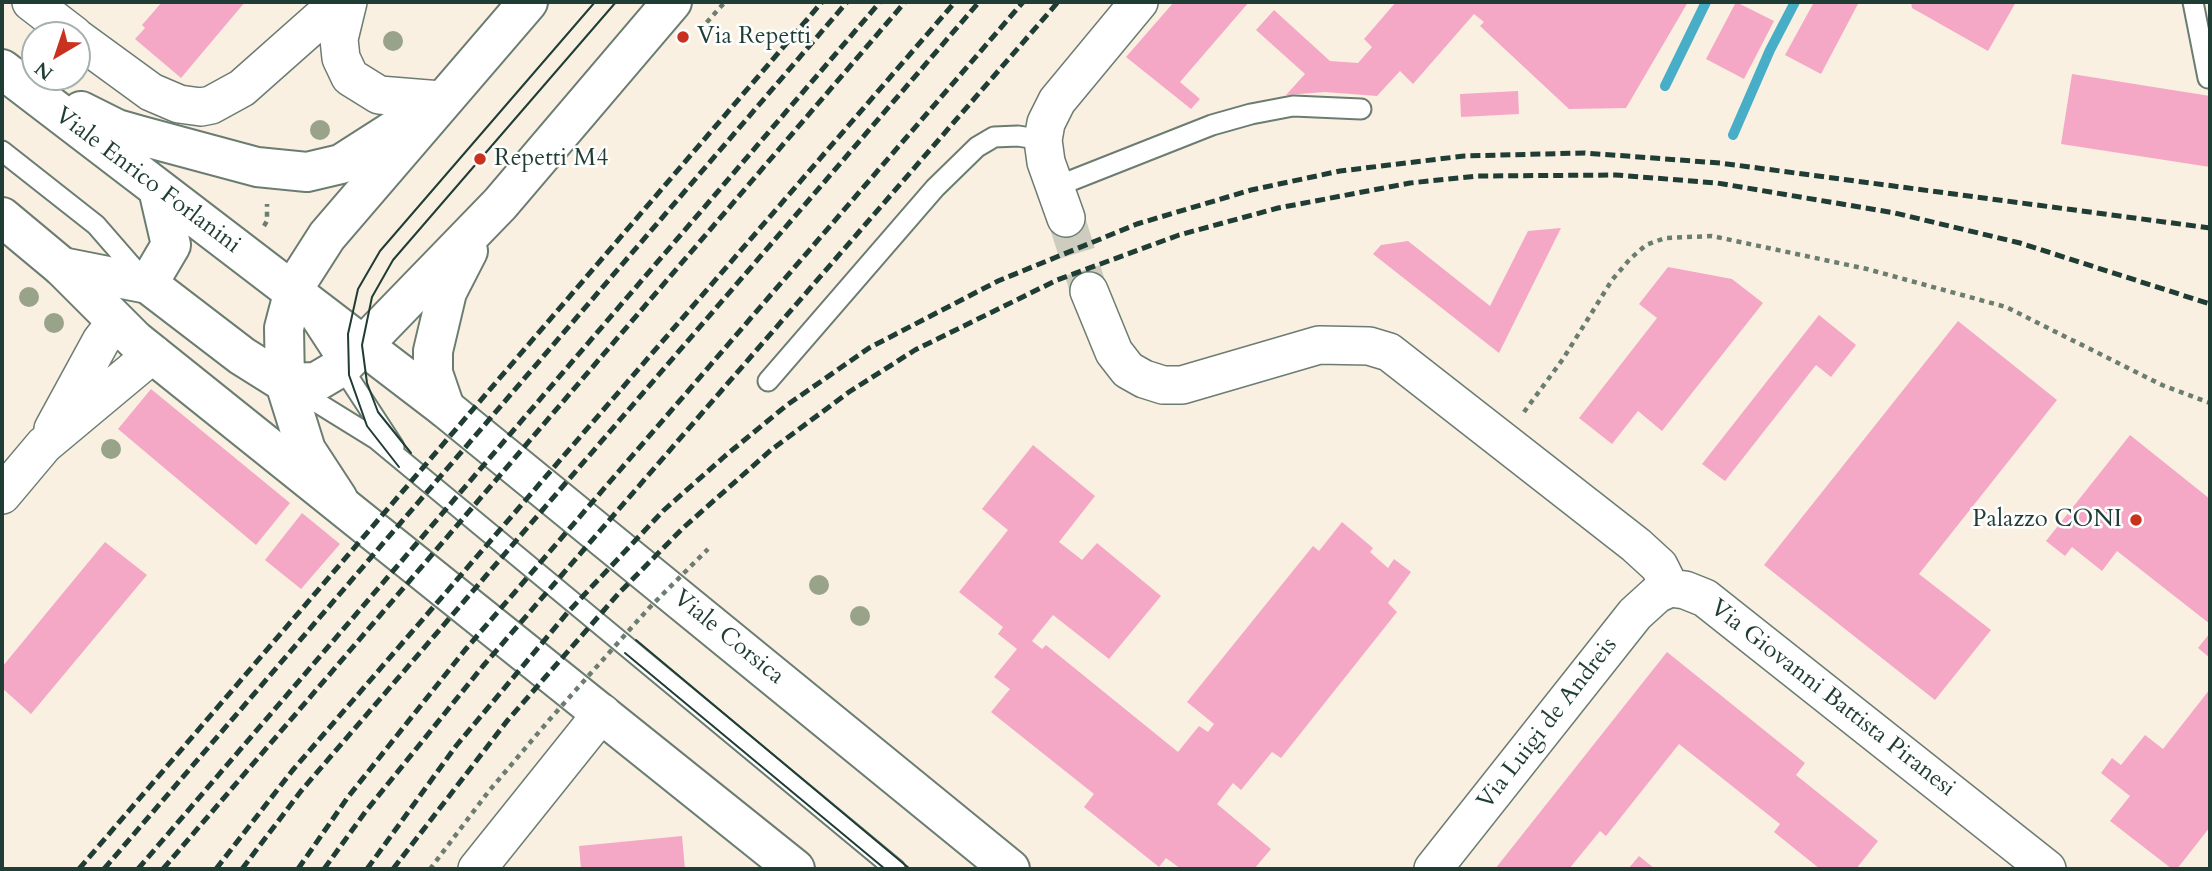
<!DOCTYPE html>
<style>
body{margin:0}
#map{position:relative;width:2212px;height:871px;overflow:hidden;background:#f9f0e2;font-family:Cardo,serif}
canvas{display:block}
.frame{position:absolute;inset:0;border:4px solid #1f3d34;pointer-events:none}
.north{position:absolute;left:21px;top:21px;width:70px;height:70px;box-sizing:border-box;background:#fff;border:2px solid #a5b1ae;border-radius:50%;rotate:219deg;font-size:19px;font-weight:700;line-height:28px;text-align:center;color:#1f3d34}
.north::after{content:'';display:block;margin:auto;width:24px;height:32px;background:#c8321e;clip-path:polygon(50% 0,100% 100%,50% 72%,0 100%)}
</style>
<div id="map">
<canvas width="2212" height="871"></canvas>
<div class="frame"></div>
<div class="north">N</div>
</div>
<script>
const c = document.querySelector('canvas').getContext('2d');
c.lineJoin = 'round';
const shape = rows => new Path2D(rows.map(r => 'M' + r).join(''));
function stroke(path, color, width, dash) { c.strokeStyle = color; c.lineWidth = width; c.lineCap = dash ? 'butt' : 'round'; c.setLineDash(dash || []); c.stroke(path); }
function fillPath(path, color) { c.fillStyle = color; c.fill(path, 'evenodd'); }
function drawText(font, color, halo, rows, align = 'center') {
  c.font = font + ' Cardo,serif'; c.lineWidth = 5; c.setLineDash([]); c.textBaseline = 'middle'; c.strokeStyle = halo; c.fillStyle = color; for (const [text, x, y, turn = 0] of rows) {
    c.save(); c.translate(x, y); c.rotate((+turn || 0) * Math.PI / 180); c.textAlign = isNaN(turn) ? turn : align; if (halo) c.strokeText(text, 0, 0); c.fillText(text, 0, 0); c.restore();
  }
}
const stream = shape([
 [1665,86,1706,2],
 [1733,135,1770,50,1795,2]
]);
const building = shape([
 [162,2,245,2,181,78,135,39,145,28,142,25],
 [1174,2,1249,2,1180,82,1200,99,1191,109,1126,57],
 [1396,2,1688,2,1626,108,1569,109,1480,26,1484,22,1474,14,1413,84,1400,71,1377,96,1325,92,1286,95,1305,74,1256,30,1274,10,1330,61,1358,63,1372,47,1364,39],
 [1736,2,1774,21,1744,79,1706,59],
 [1814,2,1859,2,1821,74,1785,55],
 [1911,2,2016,2,1988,51,1912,8],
 [2072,74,2210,96,2210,167,2061,144],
 [1518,91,1519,114,1461,117,1460,94],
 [1561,228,1499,353,1373,254,1381,245,1408,241,1490,306,1528,231],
 [1668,267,1732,279,1763,303,1662,431,1638,411,1612,444,1579,418,1657,318,1639,304],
 [1819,315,1856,345,1831,377,1816,365,1725,481,1702,464],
 [1958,321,2057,400,1919,574,1991,630,1935,700,1764,565],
 [151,389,290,503,256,545,118,429],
 [2130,435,2210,499,2210,624,2117,551,2102,571,2072,547,2065,556,2046,541],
 [1033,445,1095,496,1059,542,1082,560,1097,543,1161,596,1109,659,1053,615,1032,641,1042,649,1046,645,1178,752,1199,726,1208,732,1214,724,1187,702,1313,546,1319,551,1342,522,1373,548,1370,552,1388,568,1394,559,1411,572,1388,603,1397,612,1281,758,1272,752,1241,790,1233,783,1217,804,1271,849,1254,869,1181,869,1166,858,1159,867,1084,807,1094,794,991,712,1010,689,994,677,1017,649,998,634,1003,627,959,592,1008,530,982,509],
 [302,513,340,544,301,589,265,560],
 [105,542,147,575,31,714,2,688,2,667],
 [2210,633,2210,658,2198,648],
 [1667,652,1805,763,1796,775,1878,841,1856,869,1820,869,1774,832,1780,824,1679,744,1606,836,1600,831,1569,869,1495,869],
 [2210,689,2210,827,2177,869,2172,869,2110,821,2130,796,2101,773,2112,758,2121,765,2145,735,2163,749],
 [682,836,685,869,581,869,579,846],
 [1639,856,1655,869,1628,869]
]);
const streetTunnel = shape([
 [1066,218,1089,291]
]);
const path = shape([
 [700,30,725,2],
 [264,226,267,221,267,204],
 [1524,412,1563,359,1612,280,1630,259,1646,245,1665,238,1712,236,1867,269,2006,307,2162,385,2210,403]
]);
const lane = shape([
 [2193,2,2208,78],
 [2,151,96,225,143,279],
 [1055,187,1212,125,1251,114,1293,106,1361,109],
 [311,320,394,447],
 [768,381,935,188,977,147,994,137,1018,136,1043,140],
 [292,387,376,439,895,869]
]);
const street = shape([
 [31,2,74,35],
 [348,2,339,39,341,58,350,77,379,95,441,100],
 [77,38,151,92,179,104,201,107,211,105,242,88,339,2],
 [1066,218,1046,162,1043,140,1046,123,1057,101,1139,2],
 [1089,291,1114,352,1128,370,1144,379,1163,385,1182,385,1319,345,1369,346,1389,352,1636,545,1659,566,1670,588],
 [53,429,101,341,115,323],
 [2,495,44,445,153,354],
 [1670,588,1685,590,1705,598,2047,869],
 [477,869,602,713],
 [1433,869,1635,614,1657,594,1670,588]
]);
const secondary = shape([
 [62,267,148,284,242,356,285,383,316,382,343,366,500,204,672,2],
 [445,408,433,373,433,351,447,292,468,251],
 [338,499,306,450,285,383,284,328,295,286,327,236,528,2]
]);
const primary = shape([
 [2,69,445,408,1010,869],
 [81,111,117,129,138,135,257,167,307,172,341,164,441,100],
 [2,217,62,267,135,340,795,869],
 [148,284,171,245,158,189]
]);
const tram = shape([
 [411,453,378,412,367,383,362,345,372,297,393,260,616,2],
 [399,467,367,426,349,375,348,334,358,289,380,251,595,2],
 [636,640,910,869],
 [625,653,885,869]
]);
const rail = shape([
 [79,869,822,2],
 [104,869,847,2],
 [138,869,880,2],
 [163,869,905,2],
 [216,869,292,771,955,2],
 [242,869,301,791,979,2],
 [298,869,348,797,465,650,1023,2],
 [324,869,366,811,483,666,1058,2],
 [367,869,456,746,568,612,663,511,725,456,787,405,869,348,998,281,1137,224,1251,190,1340,171,1464,156,1585,153,1720,163,2210,228],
 [393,869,507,721,619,593,683,528,771,450,849,392,915,350,1057,280,1179,235,1278,208,1410,183,1477,176,1616,175,1717,183,1895,213,2020,243,2210,304]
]);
const pathBridge = shape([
 [430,869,489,791,550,719,649,608,708,549]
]);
const trees = [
 [393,41],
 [320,130],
 [29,297],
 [54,323],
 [111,449],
 [819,585],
 [860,616]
];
const markers = [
 [683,37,7,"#c8321e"],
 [480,159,7,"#c8321e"],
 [2136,520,7,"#c8321e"]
];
const poiNames = [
 ["Via Repetti",697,37],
 ["Repetti M4",494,159],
 ["Palazzo CONI",2122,520,"right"]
];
const streetNames = [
 ["Viale Enrico Forlanini",147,181,37],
 ["Viale Corsica",728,638,39],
 ["Via Giovanni Battista Piranesi",1832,699,38],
 ["Via Luigi de Andreis",1548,724,-52]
];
stroke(stream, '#48aec8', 10);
fillPath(building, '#f4a8c6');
stroke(streetTunnel, '#cdccbf', 37, [37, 18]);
stroke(lane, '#6b7c71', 23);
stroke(street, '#6b7c71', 40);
stroke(secondary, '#6b7c71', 42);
stroke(primary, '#6b7c71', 42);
stroke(path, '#6b7c71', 4.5, [5, 5]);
stroke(lane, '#fff', 19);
stroke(street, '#fff', 37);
stroke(secondary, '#fff', 38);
stroke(primary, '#fff', 38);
stroke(tram, '#1f3d34', 2);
stroke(rail, '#1f3d34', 5, [10, 5]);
stroke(pathBridge, '#6b7c71', 4.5, [5, 5]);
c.fillStyle = '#98a38a';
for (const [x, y] of trees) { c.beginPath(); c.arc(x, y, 10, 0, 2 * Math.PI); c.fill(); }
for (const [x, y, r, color] of markers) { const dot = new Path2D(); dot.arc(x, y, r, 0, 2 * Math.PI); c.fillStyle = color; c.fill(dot); stroke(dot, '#fff', 2.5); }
drawText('24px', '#1f3d34', '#fff', poiNames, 'left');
drawText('24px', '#1f3d34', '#fff', streetNames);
</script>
